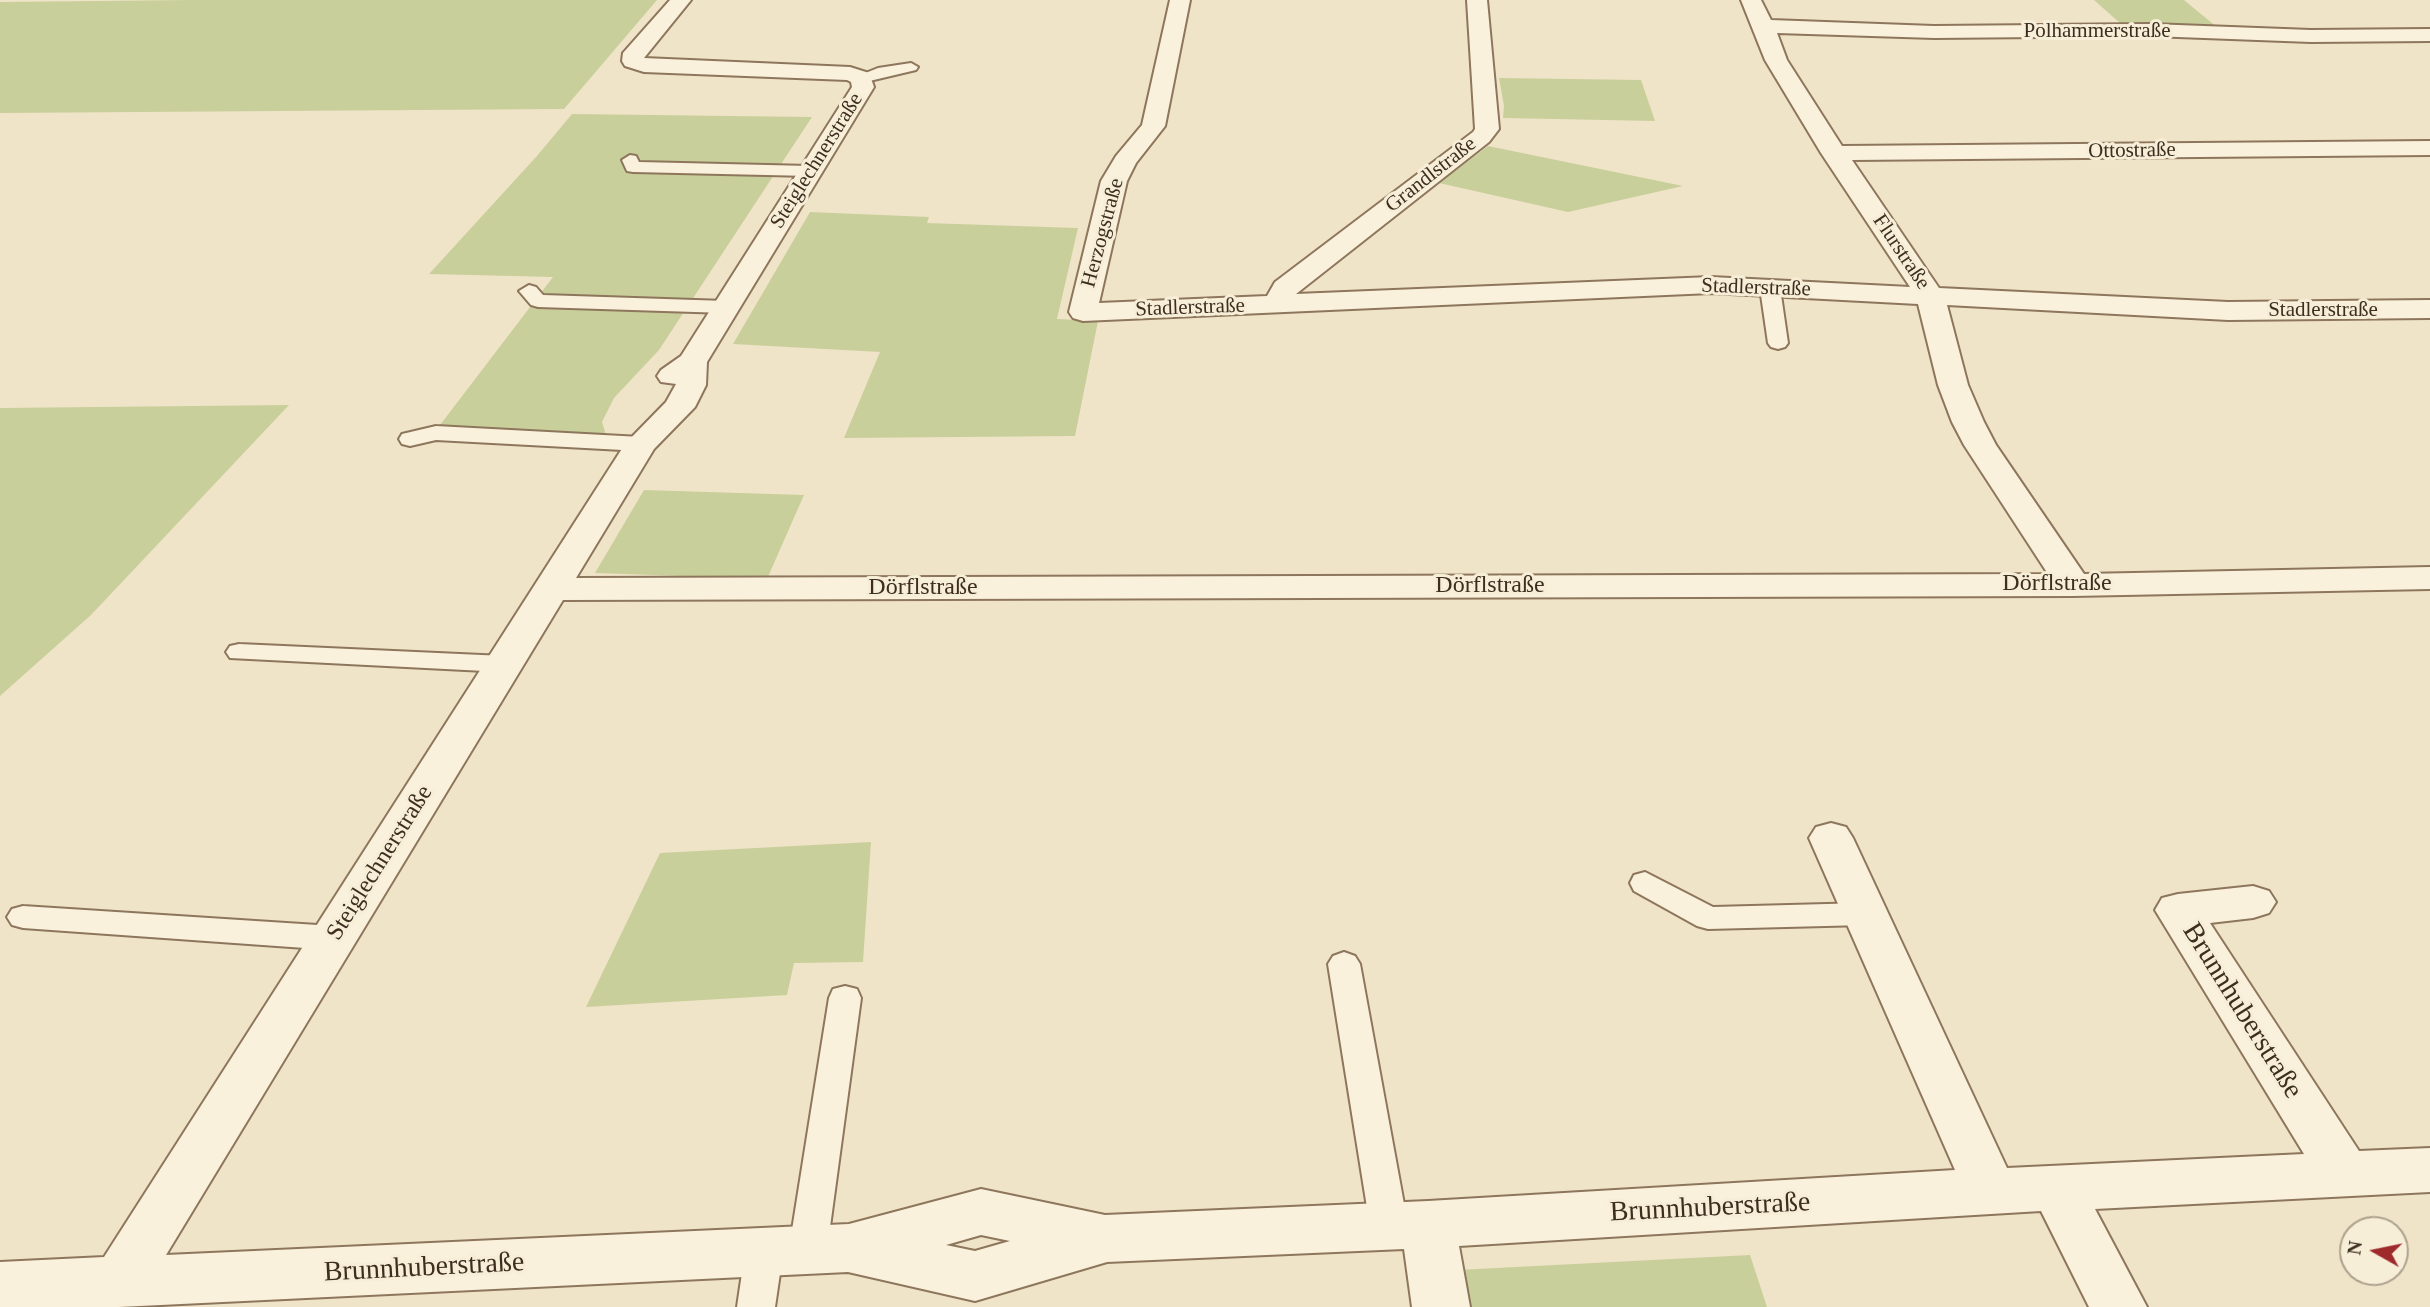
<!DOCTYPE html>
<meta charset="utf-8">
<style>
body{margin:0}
#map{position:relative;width:2430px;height:1307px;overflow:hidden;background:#f0e4c8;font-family:Georgia,serif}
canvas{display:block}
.north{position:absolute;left:2339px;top:1216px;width:70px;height:70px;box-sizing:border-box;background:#f7eed8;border:2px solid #ada18e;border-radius:50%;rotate:279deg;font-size:19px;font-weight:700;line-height:28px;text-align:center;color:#3d2e20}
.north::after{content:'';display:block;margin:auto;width:24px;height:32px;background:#9e2a2b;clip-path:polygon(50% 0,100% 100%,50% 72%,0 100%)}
</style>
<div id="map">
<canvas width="2430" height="1307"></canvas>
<div class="north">N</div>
</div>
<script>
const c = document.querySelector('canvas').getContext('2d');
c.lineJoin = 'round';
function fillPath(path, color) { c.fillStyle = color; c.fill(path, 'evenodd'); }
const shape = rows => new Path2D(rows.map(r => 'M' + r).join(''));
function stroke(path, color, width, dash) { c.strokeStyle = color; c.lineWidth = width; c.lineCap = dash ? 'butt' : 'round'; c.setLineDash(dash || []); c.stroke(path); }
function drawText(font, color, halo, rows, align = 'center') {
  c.font = font + ' Georgia,serif'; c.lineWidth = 6; c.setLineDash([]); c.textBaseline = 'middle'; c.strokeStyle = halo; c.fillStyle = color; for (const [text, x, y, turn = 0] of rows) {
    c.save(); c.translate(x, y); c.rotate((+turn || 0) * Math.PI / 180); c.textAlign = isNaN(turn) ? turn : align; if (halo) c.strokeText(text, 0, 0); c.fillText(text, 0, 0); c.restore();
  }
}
const green = shape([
 [190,0,657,0,564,109,0,113,0,2],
 [2094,0,2184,0,2218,28,2122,25],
 [1499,78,1641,80,1655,121,1503,118,1504,106],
 [572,114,812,117,659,350,614,398,602,422,606,435,440,425,553,277,429,274,536,157],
 [1488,146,1683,186,1568,212,1439,183],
 [810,212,929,217,927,223,1078,228,1057,319,1098,321,1075,436,844,438,880,352,733,344],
 [289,405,91,615,0,696,0,408],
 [644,490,804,495,767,579,595,573],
 [871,842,863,962,794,963,787,995,586,1007,660,853],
 [1750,1255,1767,1307,1465,1307,1457,1270]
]);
const lane = shape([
 [911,63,918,67,916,70,861,83,853,78,878,68,911,63],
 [630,155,636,156,639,162,810,166,818,171,810,176,633,172,627,171,622,160,630,155],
 [1770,282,1780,288,1788,343,1785,347,1778,349,1771,347,1768,343,1760,288,1770,282],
 [529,285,536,287,543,295,726,301,736,307,726,313,538,307,531,305,519,291,529,285],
 [436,426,641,437,649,439,652,444,649,449,641,451,436,440,410,446,402,444,399,439,402,434,436,426],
 [239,644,504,656,513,658,517,664,513,670,504,672,230,658,226,652,230,646,239,644],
 [1645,872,1713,907,1865,903,1876,906,1881,914,1876,922,1865,925,1708,929,1697,926,1634,891,1630,883,1634,875,1645,872],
 [23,906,333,926,344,930,349,938,344,946,333,950,23,928,12,925,7,917,12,909,23,906],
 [1344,952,1355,956,1360,964,1408,1226,1402,1237,1389,1242,1376,1237,1370,1226,1328,964,1333,956,1344,952],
 [845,986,857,989,861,998,827,1249,821,1261,808,1265,795,1261,789,1249,829,998,833,989,845,986],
 [764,1237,777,1241,783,1253,775,1307,737,1307,745,1253,751,1241,764,1237]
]);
const street = shape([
 [670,0,691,0,644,58,850,67,869,73,874,87,707,362,706,385,695,407,654,449,576,578,2048,574,1964,445,1952,422,1938,385,1918,304,1711,293,1083,321,1073,318,1069,312,1101,181,1116,156,1142,125,1170,0,1190,0,1165,126,1136,163,1127,181,1099,303,1267,296,1275,282,1473,132,1475,129,1467,0,1487,0,1499,129,1489,142,1296,294,1711,277,1910,287,1821,153,1765,60,1741,0,1761,0,1771,20,1934,26,2151,24,2311,30,2430,29,2430,41,2311,42,2151,36,1934,38,1777,33,1787,60,1842,146,2430,141,2430,155,1852,160,1939,288,2228,302,2430,300,2430,318,2228,320,1947,305,1968,385,1984,422,1996,445,2084,574,2430,567,2430,589,2073,596,563,600,166,1255,849,1224,981,1189,1105,1215,1428,1201,1955,1170,1809,838,1816,827,1831,823,1846,827,1853,838,2007,1168,2304,1154,2155,910,2162,898,2178,894,2253,886,2269,891,2276,902,2269,913,2253,918,2210,923,2359,1151,2430,1148,2430,1192,2095,1209,2147,1307,2089,1307,2041,1211,1459,1246,1470,1307,1412,1307,1404,1249,1107,1262,975,1301,848,1272,119,1307,0,1307,0,1262,104,1257,625,444,666,402,676,384,661,382,657,376,661,370,681,356,852,87,851,82,847,80,644,72,625,66,622,61,623,53,670,0],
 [981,1235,1010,1241,975,1251,946,1245,981,1235]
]);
const farStreetnames = [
 ["Polhammerstraße",2097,31],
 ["Ottostraße",2132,151,-1],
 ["Steiglechnerstraße",817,161,-58],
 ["Grandlstraße",1431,175,-38],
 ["Herzogstraße",1103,233,-75],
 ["Flurstraße",1901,252,56],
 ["Stadlerstraße",1756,288,2],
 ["Stadlerstraße",1190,308,-2],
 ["Stadlerstraße",2323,310]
];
const streetNames = [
 ["Dörflstraße",2057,584],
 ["Dörflstraße",1490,586],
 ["Dörflstraße",923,588],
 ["Steiglechnerstraße",380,863,-58]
];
const nearStreetnames = [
 ["Brunnhuberstraße",2242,1011,58],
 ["Brunnhuberstraße",1710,1208,-3],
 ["Brunnhuberstraße",424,1268,-3]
];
fillPath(green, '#c9cf9b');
stroke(lane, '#8d765c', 4);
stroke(street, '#8d765c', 4);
fillPath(lane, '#faf1dc');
fillPath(street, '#faf1dc');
drawText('21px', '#3d2e20', '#f7eed8', farStreetnames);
drawText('24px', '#3d2e20', '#f7eed8', streetNames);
drawText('28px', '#3d2e20', '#f7eed8', nearStreetnames);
</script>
